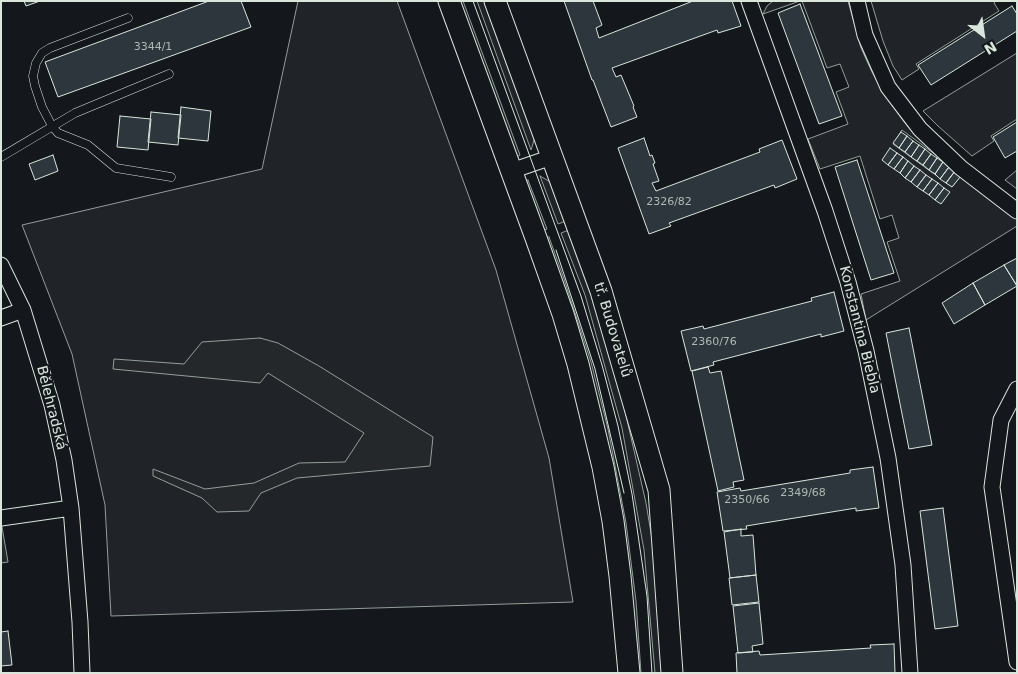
<!DOCTYPE html>
<meta charset="utf-8">
<style>
body{margin:0}
#map{position:relative;width:1018px;height:674px;overflow:hidden;background:#14181c;font-family:"DejaVu Sans",sans-serif}
canvas{display:block}
.frame{position:absolute;inset:0;border:2px solid #d8e6dc;pointer-events:none}
.north{position:absolute;left:958px;top:10px;width:50px;height:50px;-webkit-text-stroke:4px #14181c;paint-order:stroke;rotate:150deg;font-size:14px;font-weight:700;line-height:20px;text-align:center;color:#d8e6dc}
.north::after{content:'';display:block;margin:auto;width:18px;height:22px;background:#d8e6dc;clip-path:polygon(50% 0,100% 100%,50% 72%,0 100%)}
</style>
<div id="map">
<canvas width="1018" height="674"></canvas>
<div class="frame"></div>
<div class="north">N</div>
</div>
<script>
const c = document.querySelector('canvas').getContext('2d');
c.lineJoin = 'round';
function fillPath(path, color) { c.fillStyle = color; c.fill(path, 'evenodd'); }
const shape = rows => new Path2D(rows.map(r => 'M' + r).join(''));
function stroke(path, color, width, dash) { c.strokeStyle = color; c.lineWidth = width; c.lineCap = dash ? 'butt' : 'round'; c.setLineDash(dash || []); c.stroke(path); }
function drawText(font, color, halo, rows, align = 'center') {
  c.font = font + ' "DejaVu Sans",sans-serif'; c.lineWidth = 4; c.setLineDash([]); c.textBaseline = 'middle'; c.strokeStyle = halo; c.fillStyle = color; for (const [text, x, y, turn = 0] of rows) {
    c.save(); c.translate(x, y); c.rotate((+turn || 0) * Math.PI / 180); c.textAlign = isNaN(turn) ? turn : align; if (halo) c.strokeText(text, 0, 0); c.fillText(text, 0, 0); c.restore();
  }
}
const green = shape([
 [298,1,397,1,496,270,549,458,573,602,111,616,105,505,72,354,22,225,262,169,298,1],
 [453,1,463,1,520,155,517,157,453,1],
 [477,1,486,1,535,137,531,150,477,1],
 [773,1,800,1,763,14,767,6,773,1],
 [802,1,848,1,861,48,872,72,886,97,905,123,922,142,944,161,902,130,893,144,952,187,961,175,1017,218,1017,226,866,320,861,294,900,281,887,242,899,238,892,215,880,219,860,156,820,169,808,139,848,124,836,92,849,87,840,64,827,68,802,1],
 [871,1,996,1,994,3,999,11,916,64,919,69,902,80,893,66,883,41,871,1],
 [1017,53,1017,119,991,136,994,141,972,156,938,126,923,111,1017,53],
 [1017,170,1017,189,1005,180,1017,170],
 [540,176,552,183,566,221,558,224,540,176],
 [528,180,547,229,538,232,524,183,528,180],
 [569,230,591,293,622,398,646,503,654,551,663,673,655,673,644,550,622,428,585,295,561,233,569,230],
 [549,237,564,279,591,362,608,429,626,523,636,601,641,673,633,673,627,601,541,240,549,237]
]);
const parking = shape([
 [260,338,278,343,319,366,433,437,430,466,297,478,261,493,249,511,217,512,202,498,153,476,153,469,205,489,254,483,299,463,345,462,364,433,268,373,260,383,113,369,114,359,184,364,202,342,260,338],
 [1,521,8,562,1,563,1,521]
]);
const building = shape([
 [24,1,40,1,26,6,24,1],
 [209,1,241,1,251,27,58,97,45,62,209,1],
 [564,1,593,1,602,25,596,28,599,38,693,1,732,1,741,26,718,33,717,30,612,68,616,77,621,75,634,106,633,107,637,117,611,127,593,80,592,80,564,1],
 [800,4,842,116,819,124,778,13,800,4],
 [1012,6,1017,14,1017,31,931,85,918,65,1012,6],
 [181,107,211,111,208,141,178,138,181,107],
 [151,112,181,115,178,145,148,142,151,112],
 [120,116,151,119,148,150,117,147,120,116],
 [1017,122,1017,151,1005,158,993,137,1017,122],
 [901,132,907,136,899,148,893,143,901,132],
 [907,136,913,141,905,152,899,148,907,136],
 [644,138,650,156,652,155,655,163,653,164,659,181,652,183,656,191,760,152,759,149,782,140,797,179,775,188,774,185,669,223,671,226,649,234,618,148,644,138],
 [913,141,919,145,911,157,905,152,913,141],
 [919,145,925,149,917,161,911,157,919,145],
 [890,148,897,153,888,165,882,160,890,148],
 [925,149,931,154,923,165,917,161,925,149],
 [897,153,903,157,894,169,888,165,897,153],
 [931,154,937,158,929,170,923,165,931,154],
 [53,155,58,171,35,180,29,164,53,155],
 [903,157,908,161,900,173,894,169,903,157],
 [937,158,943,162,935,174,929,170,937,158],
 [857,160,894,273,871,280,835,167,857,160],
 [908,161,914,166,905,178,900,173,908,161],
 [943,162,949,167,940,179,935,174,943,162],
 [914,166,920,170,911,182,905,178,914,166],
 [949,167,955,171,946,183,940,179,949,167],
 [920,170,926,175,917,187,911,182,920,170],
 [955,171,961,176,952,187,946,183,955,171],
 [926,175,932,179,923,191,917,187,926,175],
 [932,179,938,183,929,195,923,191,932,179],
 [938,183,944,188,935,200,929,195,938,183],
 [944,188,950,192,941,204,935,200,944,188],
 [1017,258,1017,286,1004,265,1017,258],
 [1004,265,1017,286,985,305,973,283,1004,265],
 [973,283,985,305,954,324,942,303,973,283],
 [834,292,844,331,821,337,821,334,713,362,714,365,691,371,681,331,703,326,704,329,812,301,811,298,834,292],
 [909,328,932,445,909,449,886,333,909,328],
 [708,367,710,373,721,371,744,480,733,482,734,487,718,491,692,371,708,367],
 [873,467,879,508,856,511,856,508,746,526,747,529,723,531,717,492,740,488,741,491,850,473,850,470,873,467],
 [943,508,958,626,935,629,920,511,943,508],
 [741,529,741,536,753,535,756,575,730,578,724,532,741,529],
 [756,575,759,602,732,605,729,578,756,575],
 [759,603,763,644,752,646,753,652,738,653,733,606,759,603],
 [8,631,12,665,1,666,1,632,8,631],
 [894,644,895,673,737,673,736,653,759,651,760,655,871,648,870,645,894,644]
]);
const lane = shape([
 [128,18,50,48,42,53,36,63,33,76,35,86,42,107,52,126,58,133,88,145,116,168,171,177],
 [1,157,75,113,169,74]
]);
const street = shape([
 [749,1,825,211,848,282,866,351,888,458,903,565,910,673],
 [857,1,865,35,888,87,920,129,961,168,1017,211],
 [511,171,552,157],
 [1,265,23,310,52,405,64,460,71,508,80,622,82,673],
 [1,318,23,310],
 [1017,389,1001,420,992,487,1017,662],
 [1,518,71,508]
]);
const secondary = shape([
 [449,1,536,238,563,314,578,364,603,467,613,521,620,576,629,673],
 [495,1,601,291,659,490,672,673]
]);
const tram = shape([
 [473,1,581,296,602,365,618,426,632,494,647,596,652,673],
 [556,250,595,369,624,493]
]);
const numberNames = [
 ["3344/1",153,47],
 ["2326/82",669,202],
 ["2360/76",714,342],
 ["2349/68",803,493],
 ["2350/66",747,500]
];
const streetNames = [
 ["tř. Budovatelů",612,330,73],
 ["Konstantina Biebla",859,330,76],
 ["Bělehradská",51,408,76]
];
fillPath(green, '#202428');
stroke(green, '#939e99', 1);
fillPath(parking, '#24282b');
stroke(parking, '#939e99', 1);
fillPath(building, '#2c363c');
stroke(building, '#d8e6dc', 1);
stroke(lane, '#d8e6dc', 9);
stroke(street, '#d8e6dc', 17);
stroke(secondary, '#d8e6dc', 23);
stroke(lane, '#14181c', 8);
stroke(street, '#14181c', 15);
stroke(secondary, '#14181c', 21);
stroke(tram, '#d8e6dc', 1);
drawText('11px', '#adbab4', null, numberNames);
drawText('14px', '#d8e6dc', '#14181c', streetNames);
</script>
